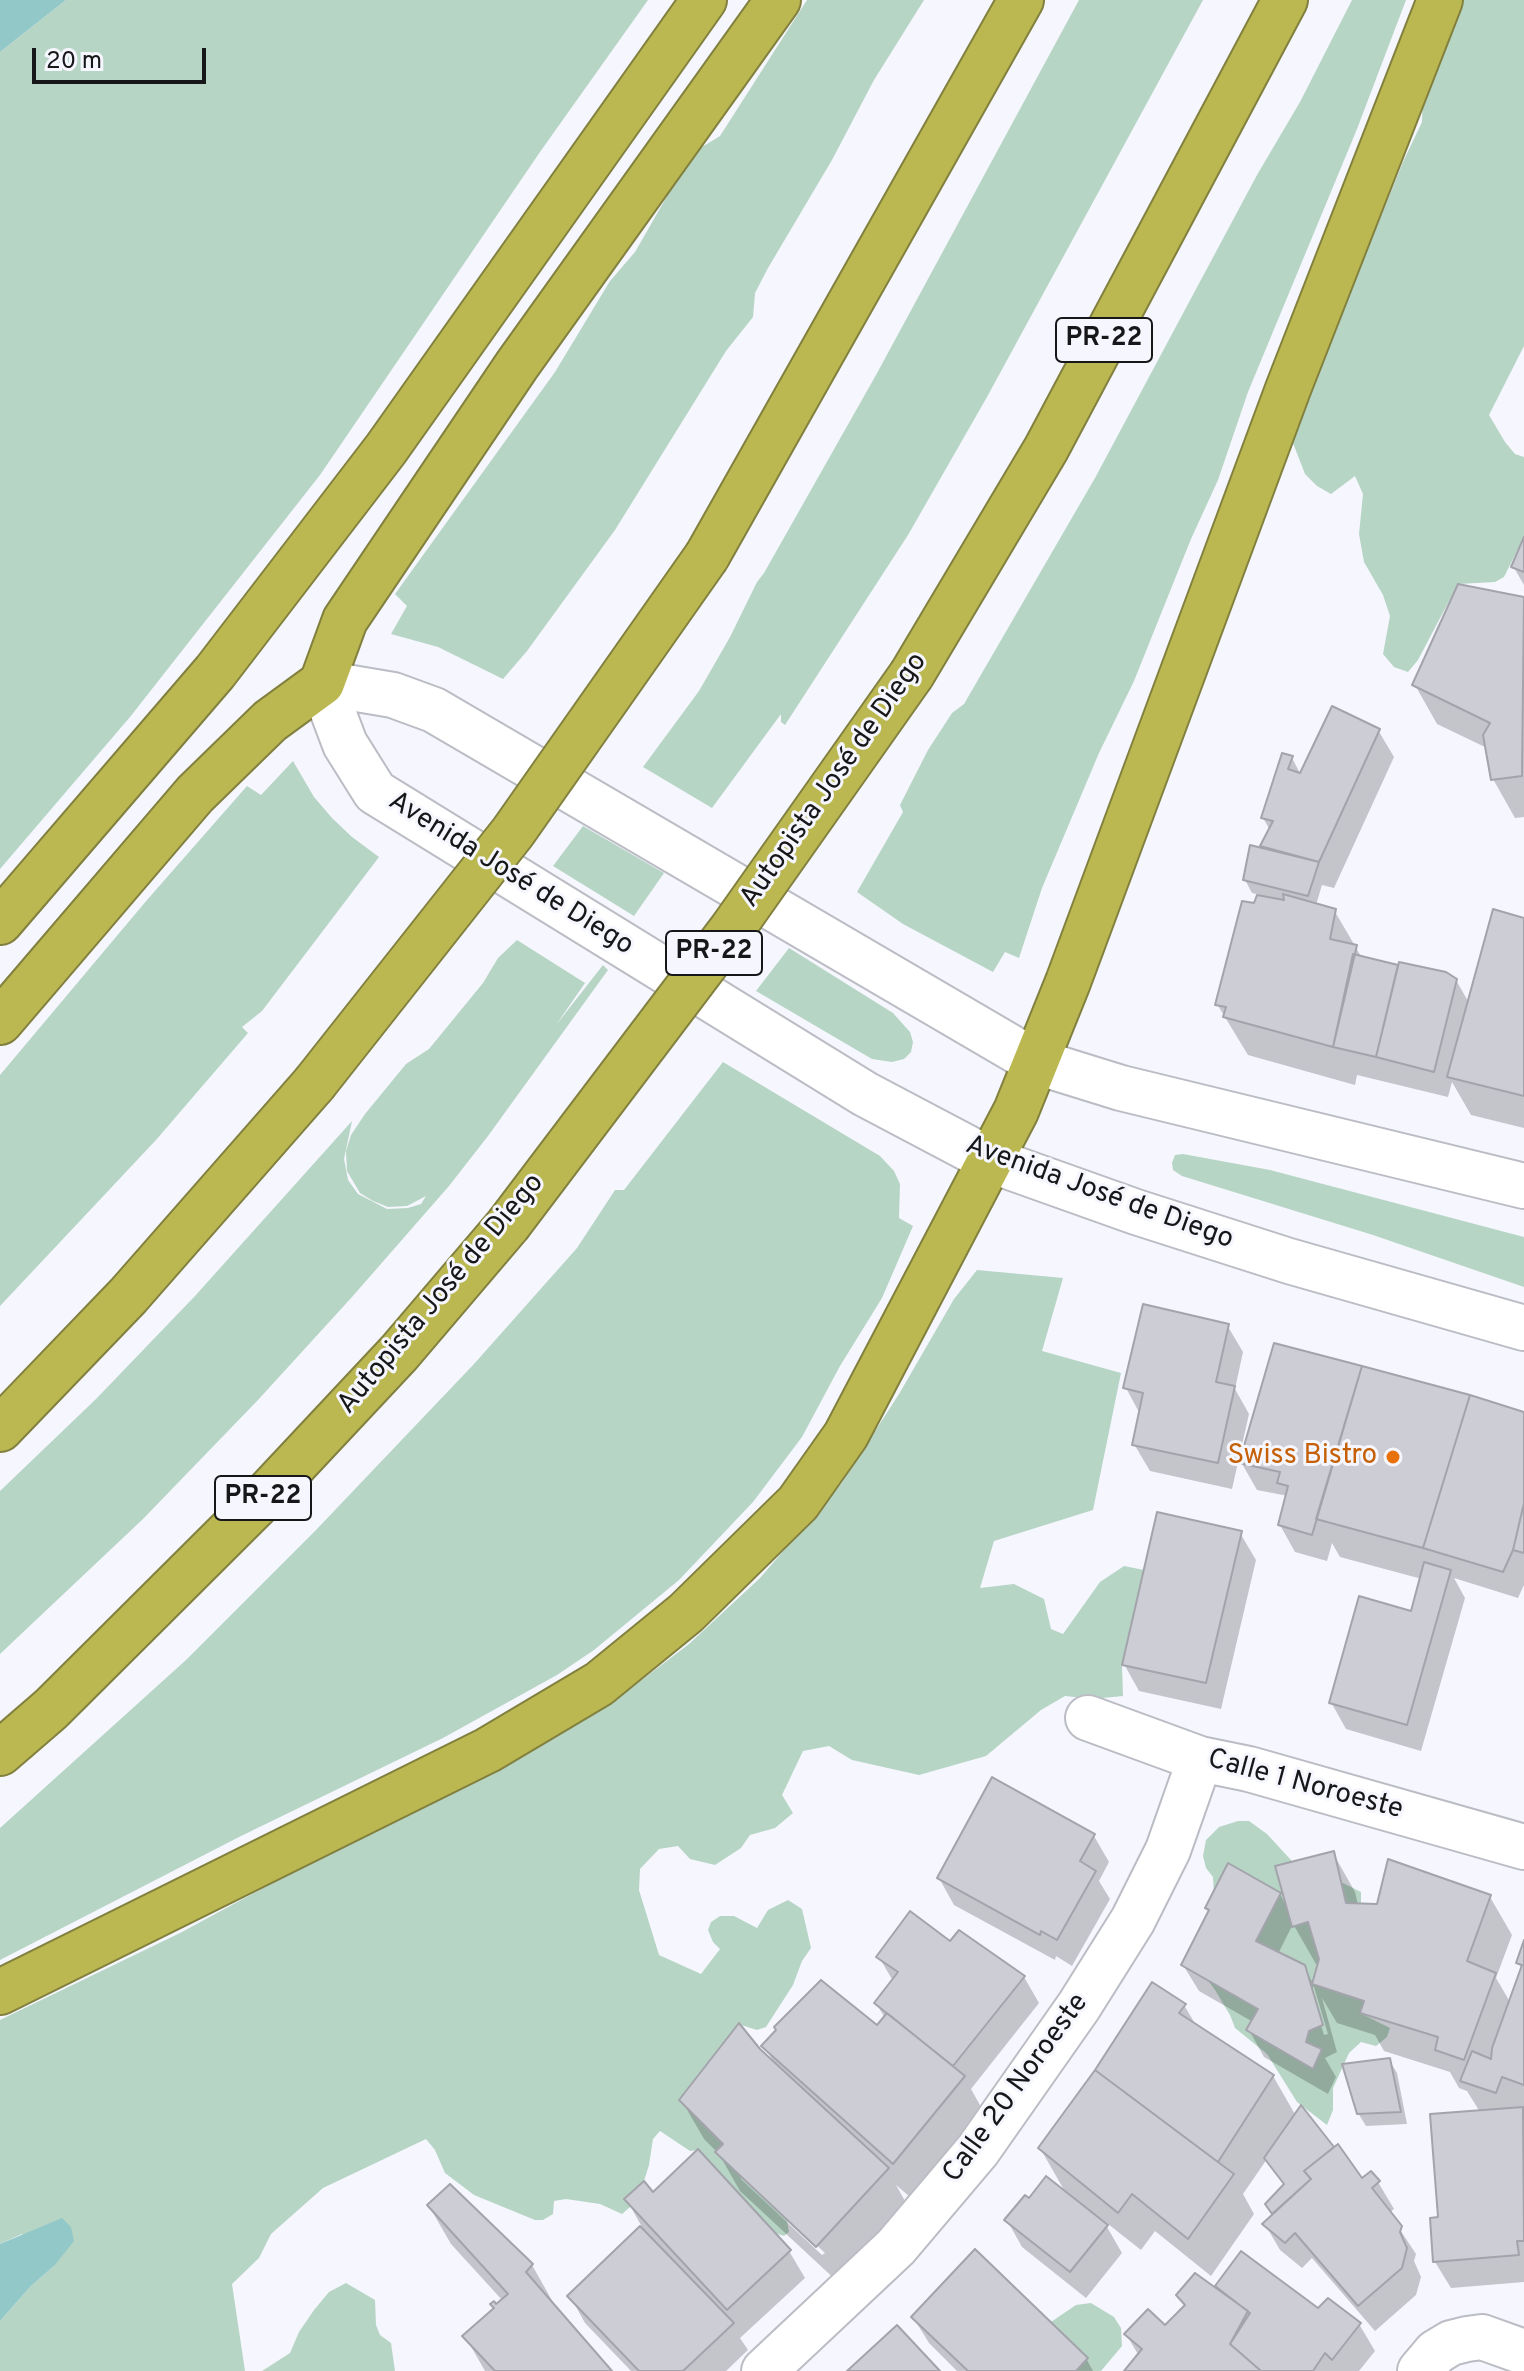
<!DOCTYPE html>
<meta charset="utf-8">
<style>
body{margin:0}
#map{position:relative;width:1524px;height:2371px;overflow:hidden;background:#f5f6fe;font-family:Overpass,sans-serif}
canvas{display:block}
.scale{position:absolute;left:32px;top:48px;width:174px;height:36px;box-sizing:border-box;border:4px solid #17171a;border-top:0;padding-left:10px;font-size:24px;line-height:28px;white-space:nowrap;color:#17171a;-webkit-text-stroke:6px #f5f6fe;paint-order:stroke}
</style>
<div id="map">
<canvas width="1524" height="2371"></canvas>
<div class="scale">20 m</div>
</div>
<script>
const c = document.querySelector('canvas').getContext('2d');
c.lineJoin = 'round';
function fillPath(path, color) { c.fillStyle = color; c.fill(path, 'evenodd'); }
const shape = rows => new Path2D(rows.map(r => 'M' + r).join(''));
function stroke(path, color, width, dash) { c.strokeStyle = color; c.lineWidth = width; c.lineCap = dash ? 'butt' : 'round'; c.setLineDash(dash || []); c.stroke(path); }
function drawText(font, color, halo, rows, align = 'center') {
  c.font = font + ' Overpass,sans-serif'; c.lineWidth = 6; c.setLineDash([]); c.textBaseline = 'middle'; c.strokeStyle = halo; c.fillStyle = color; for (const [text, x, y, turn = 0] of rows) {
    c.save(); c.translate(x, y); c.rotate((+turn || 0) * Math.PI / 180); c.textAlign = isNaN(turn) ? turn : align; if (halo) c.strokeText(text, 0, 0); c.fillText(text, 0, 0); c.restore();
  }
}
const green = shape([
 [66,0,648,0,540,152,320,475,130,717,0,869,0,52],
 [807,0,924,0,874,80,832,160,768,268,755,293,753,317,726,351,615,530,527,651,503,679,438,647,391,634,407,606,395,594,555,372,610,281,635,252,666,198,677,172,697,150,720,136],
 [1079,0,1203,0,987,397,908,535,785,725,781,722,781,714,712,808,643,767,699,691,730,637,757,582,764,573,876,375],
 [1352,0,1406,0,1357,129,1248,392,1218,480,1191,539,1134,681,1099,753,1042,888,1019,958,1005,952,993,972,903,924,857,892,903,812,900,805,928,750,952,713,964,704,1095,478,1257,175,1300,102],
 [1461,0,1524,0,1524,346,1489,415,1505,442,1515,454,1524,457,1524,537,1504,577,1495,582,1458,584,1418,660,1408,672,1394,667,1383,654,1390,616,1383,595,1364,562,1359,534,1363,494,1355,476,1331,494,1317,486,1305,474,1291,438,1403,162,1422,122,1423,89],
 [293,761,314,797,332,818,352,837,379,857,262,1011,242,1027,248,1033,156,1140,0,1306,0,1075,147,900,247,786,261,795],
 [583,826,664,873,634,916,553,866],
 [517,940,585,983,556,1025,603,965,608,970,488,1136,449,1186,352,1297,258,1400,143,1519,0,1654,0,1491,96,1399,195,1296,352,1121,344,1159,348,1180,358,1194,387,1209,408,1208,421,1204,426,1196,407,1206,388,1207,373,1201,360,1193,347,1171,346,1151,351,1135,365,1114,406,1064,429,1049,483,983,498,958],
 [789,948,893,1013,910,1032,913,1042,911,1052,904,1059,892,1062,872,1059,756,991],
 [723,1062,880,1156,894,1171,900,1184,899,1218,913,1226,882,1298,840,1366,802,1437,753,1502,679,1580,594,1650,557,1675,443,1738,241,1836,0,1960,0,1828,186,1660,316,1530,474,1364,577,1248,615,1190,624,1190],
 [1183,1154,1270,1170,1524,1237,1524,1287,1373,1235,1182,1176,1173,1170,1172,1163,1175,1155],
 [977,1270,1063,1278,1042,1351,1121,1373,1093,1510,994,1541,980,1588,1014,1584,1044,1599,1051,1629,1063,1634,1100,1582,1124,1566,1144,1570,1122,1665,1123,1696,1092,1699,1065,1696,1041,1710,986,1756,919,1775,852,1760,829,1746,803,1751,782,1795,793,1813,775,1828,750,1835,741,1848,715,1865,690,1859,678,1846,659,1849,640,1869,639,1890,659,1955,701,1974,720,1949,713,1942,708,1930,711,1922,720,1916,734,1916,757,1928,768,1910,788,1900,802,1909,811,1948,802,1961,793,1985,766,2027,757,2030,738,2024,679,2100,723,2144,716,2152,787,2220,789,2232,784,2236,775,2233,698,2150,690,2151,660,2131,653,2139,649,2165,638,2200,622,2214,600,2204,566,2199,554,2201,553,2214,543,2220,535,2220,474,2195,445,2173,435,2150,426,2139,323,2188,271,2234,259,2258,232,2284,245,2371,0,2371,0,2321,31,2286,54,2266,22,2234,0,2244,0,2020,180,1933,626,1692,689,1644,760,1578,841,1484,899,1394,954,1299],
 [1238,1821,1249,1821,1267,1834,1302,1872,1325,1874,1361,1892,1361,1926,1338,1992,1364,2001,1360,2013,1390,2028,1387,2037,1376,2046,1361,2042,1349,2053,1333,2088,1333,2110,1327,2125,1297,2102,1267,2054,1235,2028,1230,2015,1215,1990,1192,1959,1215,1913,1213,1877,1206,1868,1203,1856,1206,1840,1219,1827],
 [346,2283,375,2300,376,2325,380,2335,391,2343,395,2371,262,2371,290,2353,299,2332,314,2310,329,2292],
 [1091,2303,1114,2317,1121,2328,1122,2346,1101,2371,1063,2371,1042,2328,1076,2305]
]);
const water = shape([
 [0,0,66,0,0,52],
 [62,2218,71,2227,74,2241,54,2266,31,2286,0,2321,0,2244]
]);
const shadow = shape([
 [1524,542,1524,585,1513,566],
 [1459,586,1524,599,1524,817,1515,818,1493,779,1487,748,1437,724,1415,685],
 [1378,730,1394,757,1334,888,1322,885,1316,905,1334,910,1362,958,1456,980,1469,1003,1524,920,1524,1128,1471,1115,1452,1082,1448,1097,1357,1075,1355,1085,1248,1055,1217,1004,1260,895,1252,893,1245,880,1266,851,1263,846,1270,830,1263,818,1292,758,1301,775],
 [1227,1325,1243,1352,1235,1389,1249,1414,1232,1489,1150,1471,1134,1444,1140,1414,1126,1388],
 [1524,1414,1524,1585,1518,1598,1454,1578,1465,1598,1421,1751,1346,1729,1331,1702,1412,1614,1422,1579,1340,1557,1332,1543,1327,1561,1295,1552,1280,1525,1288,1496,1257,1490,1241,1462],
 [1240,1533,1256,1560,1221,1709,1139,1691,1124,1664],
 [1094,1836,1109,1862,1099,1881,1110,1899,1072,1966,1056,1956,1055,1960,954,1905,939,1878],
 [1333,1853,1355,1892,1358,1905,1490,1897,1512,1935,1496,1978,1510,2002,1522,1969,1518,1963,1524,1946,1524,2282,1451,2288,1435,2262,1440,2219,1480,2112,1467,2091,1459,2088,1450,2072,1384,2051,1375,2035,1337,2023,1322,1998,1337,2052,1325,2058,1336,2077,1328,2094,1264,2057,1249,2030,1253,2022,1199,1991,1183,1965,1209,1912,1207,1908,1280,1894,1287,1907],
 [1293,1924,1316,1964,1320,1963,1314,1985,1304,1967,1278,1954],
 [1309,1987,1314,1987,1328,2034,1324,2035],
 [951,1944,1024,1977,1039,2003,971,2089,986,2116,916,2202,896,2185,909,2208,840,2284,740,2191,719,2154,704,2139,682,2101,758,2051,775,2064,764,2046,878,2028,885,2018,876,2003,893,1981,879,1957],
 [740,2173,825,2253,822,2255,741,2179],
 [1184,2005,1197,2027,1273,2076,1296,2116,1301,2108,1361,2181,1378,2182,1394,2209,1389,2213,1416,2254,1414,2261,1421,2277,1416,2295,1375,2331,1312,2258,1302,2268,1280,2250,1265,2224,1274,2216,1267,2204,1285,2185,1267,2159,1243,2194,1254,2214,1211,2276,1155,2231,1141,2250,1103,2220,1122,2253,1086,2298,1022,2247,1007,2220,1030,2201,1067,2195,1040,2148,1097,2071],
 [1389,2060,1397,2073,1407,2124,1366,2126,1358,2113],
 [450,2186,532,2265,554,2304,552,2306,609,2371,485,2371,465,2336,503,2301,451,2244,429,2206],
 [653,2195,789,2251,805,2278,740,2338,748,2350,726,2371,631,2371,585,2323,570,2296,642,2227,627,2200],
 [975,2252,1087,2360,1093,2371,957,2371,929,2343,913,2317],
 [1217,2286,1318,2311,1359,2324,1375,2351,1359,2371,1126,2371,1139,2356,1126,2334,1165,2328,1186,2307,1179,2295,1222,2295]
]);
const building = shape([
 [1524,537,1524,572,1511,567,1524,537],
 [1458,584,1524,597,1522,776,1491,780,1483,735,1490,723,1412,685,1458,584],
 [1332,706,1380,729,1319,862,1260,846,1273,821,1261,818,1282,753,1293,756,1288,769,1300,773,1332,706],
 [1250,845,1319,862,1308,896,1243,880,1250,845],
 [1283,894,1336,909,1330,939,1357,945,1333,1047,1223,1017,1226,1007,1215,1005,1242,901,1254,903,1257,895,1284,900,1283,894],
 [1493,909,1524,918,1524,1096,1447,1077,1493,909],
 [1353,954,1398,965,1376,1057,1333,1047,1353,954],
 [1399,962,1446,972,1457,979,1434,1072,1376,1057,1399,962],
 [1143,1304,1229,1324,1216,1382,1235,1386,1218,1463,1132,1445,1143,1393,1123,1388,1143,1304],
 [1274,1343,1362,1366,1312,1535,1278,1525,1288,1486,1277,1483,1280,1472,1239,1463,1274,1343],
 [1362,1366,1470,1395,1423,1548,1316,1519,1362,1366],
 [1470,1395,1524,1412,1524,1503,1513,1550,1503,1572,1423,1548,1470,1395],
 [1524,1503,1524,1553,1513,1550,1524,1503],
 [1157,1512,1242,1531,1206,1683,1122,1665,1157,1512],
 [1424,1562,1451,1570,1407,1725,1329,1703,1359,1596,1411,1611,1424,1562],
 [992,1777,1095,1834,1080,1861,1096,1871,1057,1940,1041,1931,1040,1935,937,1878,992,1777],
 [1334,1851,1346,1903,1377,1904,1388,1859,1491,1895,1467,1961,1496,1973,1464,2060,1435,2050,1438,2037,1360,2013,1364,2001,1312,1984,1319,1959,1308,1922,1292,1927,1275,1866,1334,1851],
 [1228,1863,1281,1893,1256,1941,1305,1965,1323,2025,1309,2031,1306,2042,1322,2049,1313,2069,1246,2030,1258,2009,1181,1965,1209,1910,1205,1908,1228,1863],
 [910,1911,950,1941,959,1930,1025,1976,953,2066,874,2003,898,1972,876,1957,910,1911],
 [1524,1940,1524,2085,1502,2077,1496,2093,1460,2081,1472,2051,1491,2059,1492,2048,1522,1965,1516,1963,1524,1940],
 [821,1980,877,2025,887,2013,965,2076,893,2164,761,2046,776,2030,774,2027,821,1980],
 [1152,1982,1186,2004,1179,2013,1274,2075,1218,2162,1095,2070,1152,1982],
 [739,2023,760,2049,889,2168,816,2247,715,2152,723,2144,679,2100,739,2023],
 [1390,2058,1401,2112,1357,2114,1342,2064,1390,2058],
 [1095,2070,1234,2174,1188,2239,1132,2194,1118,2213,1038,2148,1095,2070],
 [1301,2105,1334,2147,1304,2171,1311,2179,1272,2214,1265,2204,1284,2184,1264,2158,1301,2105],
 [1523,2107,1524,2241,1517,2241,1519,2255,1433,2262,1430,2218,1438,2217,1430,2114,1523,2107],
 [1338,2144,1362,2178,1371,2171,1380,2181,1372,2188,1402,2226,1400,2232,1407,2248,1402,2268,1358,2306,1295,2233,1285,2243,1262,2224,1311,2179,1304,2171,1338,2144],
 [698,2149,791,2250,727,2310,624,2199,644,2181,653,2192,698,2149],
 [1046,2176,1108,2225,1070,2272,1004,2220,1025,2195,1029,2198,1046,2176],
 [450,2184,533,2264,526,2272,612,2371,495,2371,462,2336,494,2308,490,2304,494,2301,496,2304,508,2294,427,2205,450,2184],
 [640,2226,734,2323,683,2371,639,2371,567,2296,640,2226],
 [975,2249,1088,2358,1076,2371,968,2371,911,2317,975,2249],
 [1241,2251,1318,2308,1328,2298,1361,2323,1332,2360,1325,2353,1313,2371,1261,2371,1230,2344,1250,2313,1215,2286,1241,2251],
 [1195,2273,1248,2311,1230,2344,1261,2371,1124,2371,1142,2349,1124,2334,1148,2309,1165,2325,1185,2305,1176,2295,1195,2273],
 [897,2325,940,2371,847,2371,897,2325]
]);
const street = shape([
 [1088,1718,1200,1759,1249,1769,1524,1847],
 [764,2371,896,2247,978,2150,1079,2006,1133,1920,1168,1850,1200,1759],
 [1420,2371,1436,2352,1451,2343,1467,2339,1482,2337,1524,2352]
]);
const secondary = shape([
 [322,683,345,744,375,792,865,1094,990,1160,1136,1212,1289,1261,1524,1328],
 [322,683,393,695,434,710,1034,1061,1121,1088,1524,1186]
]);
const highway = shape([
 [707,556,1021,0],
 [912,674,1046,449,1285,0],
 [0,922,215,672,386,449,704,0],
 [0,1022,195,794,270,721,322,683,345,620,517,365,778,0],
 [0,1429,128,1296,314,1084],
 [0,1753,51,1709,266,1495,399,1353,508,1225],
 [0,1992,488,1750,599,1684,686,1613,798,1503,846,1435,1016,1111,1068,982,1288,389,1440,0]
]);
const highwayBridge = shape([
 [314,1084,513,832,707,556],
 [508,1225,732,929,912,674]
]);
const markers = [
 [1393,1457,8,"#e8710a"]
];
const shields = [
 [1104,340,96],
 [714,953,96],
 [263,1498,96]
];
const shieldNames = [
 ["PR-22",1104,340],
 ["PR-22",714,953],
 ["PR-22",263,1498]
];
const streetNames = [
 ["Autopista José de Diego",835,781,-55],
 ["Avenida José de Diego",510,875,32],
 ["Avenida José de Diego",1099,1194,20],
 ["Autopista José de Diego",442,1295,-50],
 ["Calle 1 Noroeste",1305,1786,15],
 ["Calle 20 Noroeste",1017,2089,-54]
];
const foodNames = [
 ["Swiss Bistro",1377,1457]
];
fillPath(green, '#b7d5c5');
fillPath(water, '#93c8c9');
fillPath(shadow, '#0003');
fillPath(building, '#cdcdd5');
stroke(building, '#a3a4ab', 2);
stroke(street, '#bbbcc4', 48);
stroke(secondary, '#bbbcc4', 48);
stroke(highway, '#82803e', 48);
stroke(street, '#fff', 44);
stroke(secondary, '#fff', 44);
stroke(highway, '#bbb851', 44);
stroke(highwayBridge, '#82803e', 48, []);
stroke(highwayBridge, '#bbb851', 44);
for (const [x, y, r, color] of markers) { const dot = new Path2D(); dot.arc(x, y, r, 0, 2 * Math.PI); c.fillStyle = color; c.fill(dot); stroke(dot, '#f5f6fe', 3); }
for (const [x, y, w] of shields) { const box = new Path2D(); box.roundRect(x - w / 2, y - 22, w, 44, 6); c.fillStyle = '#f5f6fe'; c.fill(box); stroke(box, '#17171a', 2); }
drawText('bold 26px', '#17171a', null, shieldNames);
drawText('28px', '#17171a', '#f5f6fe', streetNames);
drawText('28px', '#c56008', '#f5f6fe', foodNames, 'right');
</script>
